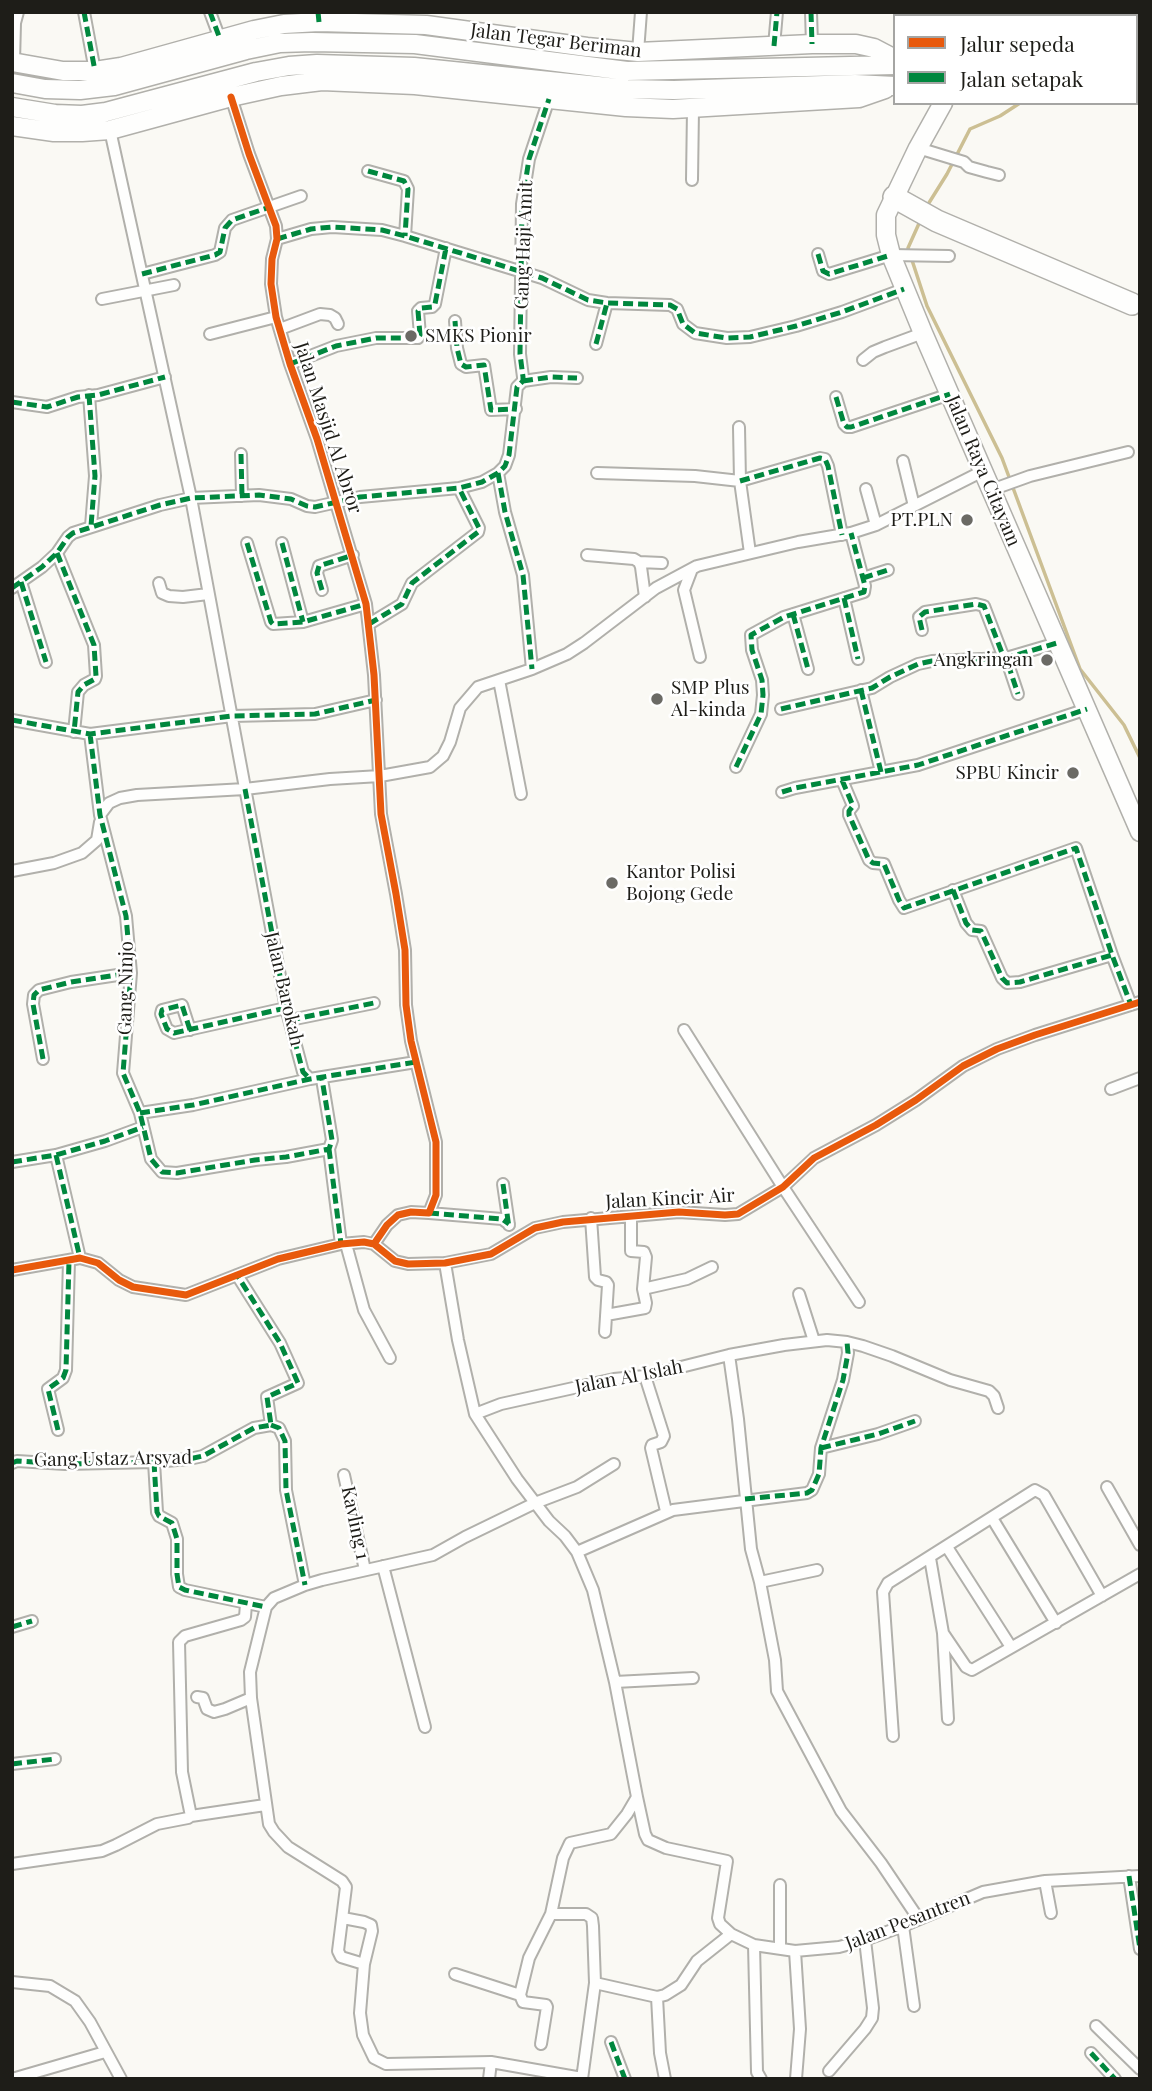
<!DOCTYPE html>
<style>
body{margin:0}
#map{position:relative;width:1152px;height:2091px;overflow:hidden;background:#faf9f4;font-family:"Playfair Display",serif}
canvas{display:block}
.frame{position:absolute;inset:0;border:14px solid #1e1d18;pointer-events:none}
.legend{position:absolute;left:893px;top:14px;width:245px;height:91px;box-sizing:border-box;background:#fff;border:2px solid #a5a5a3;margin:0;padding:9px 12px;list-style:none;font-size:21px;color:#1e1d18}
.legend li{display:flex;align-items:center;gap:14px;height:35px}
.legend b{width:35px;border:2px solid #a5a5a3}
</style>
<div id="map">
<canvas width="1152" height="2091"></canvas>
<div class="frame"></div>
<ul class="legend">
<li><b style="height:9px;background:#e8590c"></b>Jalur sepeda</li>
<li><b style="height:9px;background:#00873e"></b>Jalan setapak</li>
</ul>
</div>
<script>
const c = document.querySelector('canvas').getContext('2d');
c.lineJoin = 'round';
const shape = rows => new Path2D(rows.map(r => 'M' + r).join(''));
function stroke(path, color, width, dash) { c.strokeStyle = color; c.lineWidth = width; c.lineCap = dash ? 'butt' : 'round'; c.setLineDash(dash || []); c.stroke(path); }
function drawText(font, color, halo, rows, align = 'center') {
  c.font = font + ' "Playfair Display",serif'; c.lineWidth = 5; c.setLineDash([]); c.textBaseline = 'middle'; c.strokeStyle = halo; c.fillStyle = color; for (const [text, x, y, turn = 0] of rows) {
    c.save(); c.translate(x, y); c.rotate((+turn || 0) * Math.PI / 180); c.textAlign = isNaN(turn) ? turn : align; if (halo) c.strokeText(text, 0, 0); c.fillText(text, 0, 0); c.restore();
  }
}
const stream = shape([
 [1028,16,1030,12],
 [927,206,947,174,970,129,1000,116,1020,103],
 [921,219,908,248,927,306,1002,458,1080,669,1124,725,1140,758]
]);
const street = shape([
 [84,12,95,71],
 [210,12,220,39],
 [811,12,812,44],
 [1109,12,1126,16],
 [1136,18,1140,19],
 [774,46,777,12],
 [638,52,641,12],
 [14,62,15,23,18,12],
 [231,97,249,154,276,226,277,239,272,259,271,284,276,317,290,364,317,439,366,604,374,675,381,814,396,894,405,950,406,1005,411,1041,436,1142,436,1195,429,1213,411,1212,398,1215,387,1225,374,1244],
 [110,130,191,498,286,1008,303,1072,310,1079],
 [918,148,964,162,969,167,987,172,999,175],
 [368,171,404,181,408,189,405,236],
 [692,180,693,109],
 [277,239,311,229,332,227,382,230,405,236,542,278,588,300,607,303,670,305,677,309,683,324,695,333,727,338,750,337,796,326,842,312,904,289],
 [818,254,823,271,829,274,891,255,949,256],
 [142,274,215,255,220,252,225,228,232,220,301,196],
 [102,299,174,285],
 [455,321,457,348,461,364,466,367,484,365,491,410,516,409],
 [280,329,320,314,330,315,335,318,338,324],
 [210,334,276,317],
 [596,344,607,303],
 [863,360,873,352,885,347,923,333],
 [290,364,336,346,376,338,418,338,420,335,418,311,421,308,432,307,435,304,446,248],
 [523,381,551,377,577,378],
 [89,395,95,476,91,526],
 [836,397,844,424,847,427,851,427,950,394],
 [12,402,47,407,78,397,98,395,165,377],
 [739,427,740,481,750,553],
 [241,454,242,496],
 [903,461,914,506],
 [498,473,505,512,523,575,532,669],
 [597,473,695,476,740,481,820,458,825,459,828,466,842,535],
 [866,489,876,525],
 [991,490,1030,476,1128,452],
 [247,543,271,622,273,624,303,622,366,604],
 [282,543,303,622],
 [57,553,94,645,96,676,95,679,84,685,78,692,74,732],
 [587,555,634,559,639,562,641,567,645,597],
 [639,562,662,563],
 [692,569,684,590,700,657],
 [863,578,888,570],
 [21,582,46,662],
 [159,583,162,593,169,596,183,597,208,594],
 [12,588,42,567,57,553,68,537,73,533,160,505,191,498,259,495,291,499,307,506,315,507,360,497,459,488,482,482,498,473,505,466,509,455,517,387,523,381,523,377,520,354,522,204,529,159,549,99],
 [322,590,317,573,319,566,353,555],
 [844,598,858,659],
 [793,614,808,669],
 [369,624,402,604,412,583,478,532,479,528,459,488],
 [922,630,919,617,925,612,976,604,984,606,1002,653,1006,658,1057,643],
 [499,680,521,794],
 [861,690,881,772],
 [781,709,872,688,890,677,918,664,932,661,1006,658,1018,694],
 [12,720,90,734,232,716,315,714,376,700],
 [90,734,100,815,126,916,131,973,123,1073,140,1113,151,1159,162,1172,177,1173,255,1160,286,1157,329,1149,332,1140,322,1079],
 [736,767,761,714,763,695,762,680,752,650,751,635,784,617,864,592,865,586,851,533],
 [842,780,853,806,849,811,849,815,869,860,873,863,884,864,899,900,904,908,1076,848,1112,955,1131,1005],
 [782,792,795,788,918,765,1087,709],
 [100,815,109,803,120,798,137,795,245,789,330,779,380,776,430,767,443,756,450,742,460,708,478,687,532,669,567,654,584,643,656,588,697,566,798,542,851,533,876,525,983,471],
 [12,871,54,863,82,853,97,840,100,822],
 [953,890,966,923,972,930,981,931,1002,978,1007,983,1020,982,1112,955],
 [290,1020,374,1003],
 [190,1030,182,1005,162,1010,161,1014,167,1029,174,1033,286,1008],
 [684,1030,783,1187,859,1302],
 [43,1059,33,1004,34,995,39,990,71,982,131,973],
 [1111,1089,1140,1078],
 [140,1113,193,1105,310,1079,416,1062],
 [329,1149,341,1244],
 [56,1155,80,1258],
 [12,1162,56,1155,105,1141,143,1127],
 [503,1184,509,1225],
 [429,1213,502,1219,509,1224],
 [591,1218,595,1277,598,1280,606,1282,608,1285,605,1332],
 [346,1244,364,1310,390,1358],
 [445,1263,458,1340,475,1414,517,1479,549,1521,565,1536,577,1552,593,1590,615,1682,637,1797,627,1814,611,1834,570,1843,563,1858,551,1914,529,1958,520,1995,523,2002,546,2005,547,2007,541,2044],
 [12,1270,80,1258,98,1263,119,1280,133,1287,186,1295,278,1259,341,1244,364,1242,374,1244,395,1261,408,1264,445,1263,491,1254,535,1228,563,1222,679,1212,725,1215,738,1214,783,1187,814,1158,876,1125,916,1100,963,1066,997,1049,1035,1035,1140,1002],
 [643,1289,687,1279,712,1267],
 [799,1294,814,1341],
 [606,1315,645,1308,646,1303,643,1289,646,1257,644,1252,631,1251,631,1217],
 [729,1355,738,1419,751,1549,760,1582,775,1660,777,1691,841,1811,881,1863,918,1918],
 [645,1376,664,1436,661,1442,652,1445,651,1448,666,1511],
 [475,1414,501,1404,614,1379,645,1376,729,1355,784,1345,827,1340,847,1342,863,1346,892,1356,950,1380,989,1391,994,1396,998,1408],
 [271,1425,279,1428,285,1441,286,1490,305,1585],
 [58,1430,48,1389,63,1378,66,1370,69,1261],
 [821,1448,878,1434,915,1421],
 [154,1462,157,1512,159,1516,172,1523,177,1539,177,1574,179,1587,185,1590,266,1607],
 [12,1463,17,1461,65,1464,154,1462,189,1459,203,1456,254,1428,271,1425,267,1397,298,1383,280,1343,237,1275],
 [344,1475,365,1570],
 [1107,1487,1140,1545],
 [992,1518,1056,1623],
 [947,1547,1011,1647],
 [577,1552,673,1510,807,1493,812,1490,819,1474,821,1448,843,1380,848,1353,847,1342],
 [930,1558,943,1633,948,1719],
 [383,1566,425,1727],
 [760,1582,817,1570],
 [12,1627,32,1621],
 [943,1633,966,1667,972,1670,1140,1574],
 [615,1682,693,1678],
 [197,1697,203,1698,207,1709,214,1712,225,1709,251,1698],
 [893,1736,883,1592,888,1583,1035,1490,1044,1495,1102,1596],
 [12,1764,55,1759],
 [637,1797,645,1834,648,1840,666,1848,727,1861,718,1918,720,1924,731,1934,754,1945,795,1951,839,1947,865,1940,903,1926,983,1892,1045,1881,1140,1876],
 [191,1816,265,1805],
 [12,1864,102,1851,116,1845,157,1824,188,1818,191,1816,182,1772,179,1642,185,1636,241,1620,245,1617,246,1604],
 [1129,1876,1140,1949],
 [1045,1881,1051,1913],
 [780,1885,780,1948],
 [551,1914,586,1914,592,1918,593,1926,595,1983,582,2079],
 [343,1918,364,1922,371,1925,372,1931,364,1964],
 [903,1926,914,2006],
 [754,1945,757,2072,761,2079],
 [795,1951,800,2029,796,2079],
 [455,1974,520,1995],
 [12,1982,50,1986,75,2001,90,2022,121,2079],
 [595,1983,657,1997,665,1995,681,1985,697,1961,731,1934],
 [657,1997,660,2053,665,2079],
 [1096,2026,1140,2069],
 [611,2042,625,2079],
 [1091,2053,1115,2079],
 [829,2071,865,2029,872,2018,873,2008,865,1940],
 [582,2078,491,2062,386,2064,374,2058,363,2035,360,2013,364,1964,341,1957,338,1951,346,1887,342,1881,288,1847,274,1832,269,1824,251,1698,250,1672,266,1607,274,1598,305,1585,322,1580,433,1555,465,1537,535,1503,577,1487,614,1464],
 [12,2079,105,2052],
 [489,2079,491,2062]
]);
const secondary = shape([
 [989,16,991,12]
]);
const primary = shape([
 [12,62,63,71,95,71,121,67,254,30,284,24,319,22,426,25,587,47,638,52,812,44,856,44,874,48,895,59],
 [12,83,45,89,80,90,114,86,246,50,280,43,312,42,415,44,627,71,895,65],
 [943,103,918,148,886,215,886,235,891,255,923,333,1140,832],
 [12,107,55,114,82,115,106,112,256,72,289,66,317,64,414,67,627,89,674,90,855,84,895,86],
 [12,126,54,132,82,132,110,130,231,97,281,86,322,81,415,85,626,107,673,109,859,98,885,89]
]);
const highway = shape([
 [894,197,937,221,1132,304]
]);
const quiet = shape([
 [84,12,95,71],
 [210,12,220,39],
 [318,12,319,22],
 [811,12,812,44],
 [986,12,990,14],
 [1109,12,1126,16],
 [1136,18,1140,19],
 [774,46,777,12],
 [368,171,404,181,408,189,405,236],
 [277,239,311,229,332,227,382,230,405,236,542,278,588,300,607,303,670,305,677,309,683,324,695,333,727,338,750,337,796,326,842,312,904,289],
 [818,254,823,271,829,274,891,255],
 [142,274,215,255,220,252,225,228,232,220,270,207],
 [455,321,457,348,461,364,466,367,484,365,491,410,516,409],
 [596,344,607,303],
 [290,364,336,346,376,338,418,338,420,335,418,311,421,308,432,307,435,304,446,248],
 [523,381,551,377,577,378],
 [89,395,95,476,91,526],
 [836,397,844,424,847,427,851,427,950,394],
 [12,402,47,407,78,397,98,395,165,377],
 [241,454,242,496],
 [498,473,505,512,523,575,532,669],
 [740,481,820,458,825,459,828,466,842,535],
 [247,543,271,622,273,624,303,622,366,604],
 [282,543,303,622],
 [57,553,94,645,96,676,95,679,84,685,78,692,74,732],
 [863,578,888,570],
 [21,582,46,662],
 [12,588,42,567,57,553,68,537,73,533,160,505,191,498,259,495,291,499,307,506,315,507,360,497,459,488,482,482,498,473,505,466,509,455,517,387,523,381,523,377,520,354,522,204,529,159,549,99],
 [322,590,317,573,319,566,353,555],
 [844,598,858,659],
 [793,614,808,669],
 [369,624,402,604,412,583,478,532,479,528,459,488],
 [922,630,919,617,925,612,976,604,984,606,1002,653,1006,658,1057,643],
 [861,690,881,772],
 [781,709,872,688,890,677,918,664,932,661,1006,658,1018,694],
 [12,720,90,734,232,716,315,714,376,700],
 [90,734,100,815,126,916,131,973,123,1073,140,1113,151,1159,162,1172,177,1173,255,1160,286,1157,329,1149,332,1140,322,1079],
 [736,767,761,714,763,695,762,680,752,650,751,635,784,617,864,592,865,586,851,533],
 [842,780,853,806,849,811,849,815,869,860,873,863,884,864,899,900,904,908,1076,848,1112,955,1131,1005],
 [245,789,286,1008,303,1072,310,1079],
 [782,792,795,788,918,765,1087,709],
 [953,890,966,923,972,930,981,931,1002,978,1007,983,1020,982,1112,955],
 [290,1020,374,1003],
 [190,1030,182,1005,162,1010,161,1014,167,1029,174,1033,286,1008],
 [43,1059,33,1004,34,995,39,990,71,982,131,973],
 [140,1113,193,1105,310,1079,416,1062],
 [329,1149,341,1244],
 [56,1155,80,1258],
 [12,1162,56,1155,105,1141,143,1127],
 [503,1184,509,1228],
 [429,1213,502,1219,509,1224],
 [271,1425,279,1428,285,1441,286,1490,305,1585],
 [58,1430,48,1389,63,1378,66,1370,69,1261],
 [821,1448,878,1434,915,1421],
 [154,1462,157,1512,159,1516,172,1523,177,1539,177,1574,179,1587,185,1590,266,1607],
 [12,1463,17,1461,65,1464,154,1462,189,1459,203,1456,254,1428,271,1425,267,1397,298,1383,280,1343,237,1275],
 [745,1499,807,1493,812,1490,819,1474,821,1448,843,1380,848,1353,847,1342],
 [12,1627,32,1621],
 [12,1764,55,1759],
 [1129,1876,1140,1949],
 [611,2042,625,2079],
 [1091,2053,1115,2079]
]);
const cycleway = shape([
 [231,97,249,154,276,226,277,239,272,259,271,284,276,317,290,364,317,439,366,604,374,675,381,814,396,894,405,950,406,1005,411,1041,436,1142,436,1195,429,1213,411,1212,398,1215,387,1225,374,1244],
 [12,1270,80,1258,98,1263,119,1280,133,1287,186,1295,278,1259,341,1244,364,1242,374,1244,395,1261,408,1264,445,1263,491,1254,535,1228,563,1222,679,1212,725,1215,738,1214,783,1187,814,1158,876,1125,916,1100,963,1066,997,1049,1035,1035,1140,1002]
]);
const markers = [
 [411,336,7,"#6b6a65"],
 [967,520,7,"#6b6a65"],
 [1047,660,7,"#6b6a65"],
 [657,699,7,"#6b6a65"],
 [1073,773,7,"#6b6a65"],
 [612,883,7,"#6b6a65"]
];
const streetNames = [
 ["Jalan Tegar Beriman",556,41,7],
 ["Gang Haji Amit",524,245,-88],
 ["Jalan Masjid Al Abror",328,428,72],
 ["Jalan Raya Citayam",983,471,67],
 ["Gang Ninjo",126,988,-89],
 ["Jalan Barokah",284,989,77],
 ["Jalan Kincir Air",670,1199,-3],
 ["Jalan Al Islah",629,1377,-11],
 ["Gang Ustaz Arsyad",113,1459,-1],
 ["Kavling 1",355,1523,78],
 ["Jalan Pesantren",908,1921,-21]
];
const poiNames = [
 ["SMKS Pionir",425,336],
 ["PT.PLN",953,520,"right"],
 ["Angkringan",1033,660,"right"],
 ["SMP Plus",671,688],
 ["Al-kinda",671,710],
 ["SPBU Kincir",1059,773,"right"],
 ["Kantor Polisi",626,872],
 ["Bojong Gede",626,894]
];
stroke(stream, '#ccbf93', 3.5);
stroke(street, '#b1b0ab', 14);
stroke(secondary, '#b1b0ab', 19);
stroke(primary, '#b1b0ab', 21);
stroke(highway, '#b1b0ab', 24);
stroke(street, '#fefefd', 10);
stroke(secondary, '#fefefd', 16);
stroke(primary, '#fefefd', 18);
stroke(highway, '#fefefd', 21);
stroke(quiet, '#00873e', 5, [10, 5]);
stroke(cycleway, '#e8590c', 7);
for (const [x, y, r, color] of markers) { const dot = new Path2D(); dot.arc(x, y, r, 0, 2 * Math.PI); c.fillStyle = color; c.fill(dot); stroke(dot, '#fff', 2.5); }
drawText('19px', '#1e1d18', '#fff', streetNames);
drawText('19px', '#1e1d18', '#fff', poiNames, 'left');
</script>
